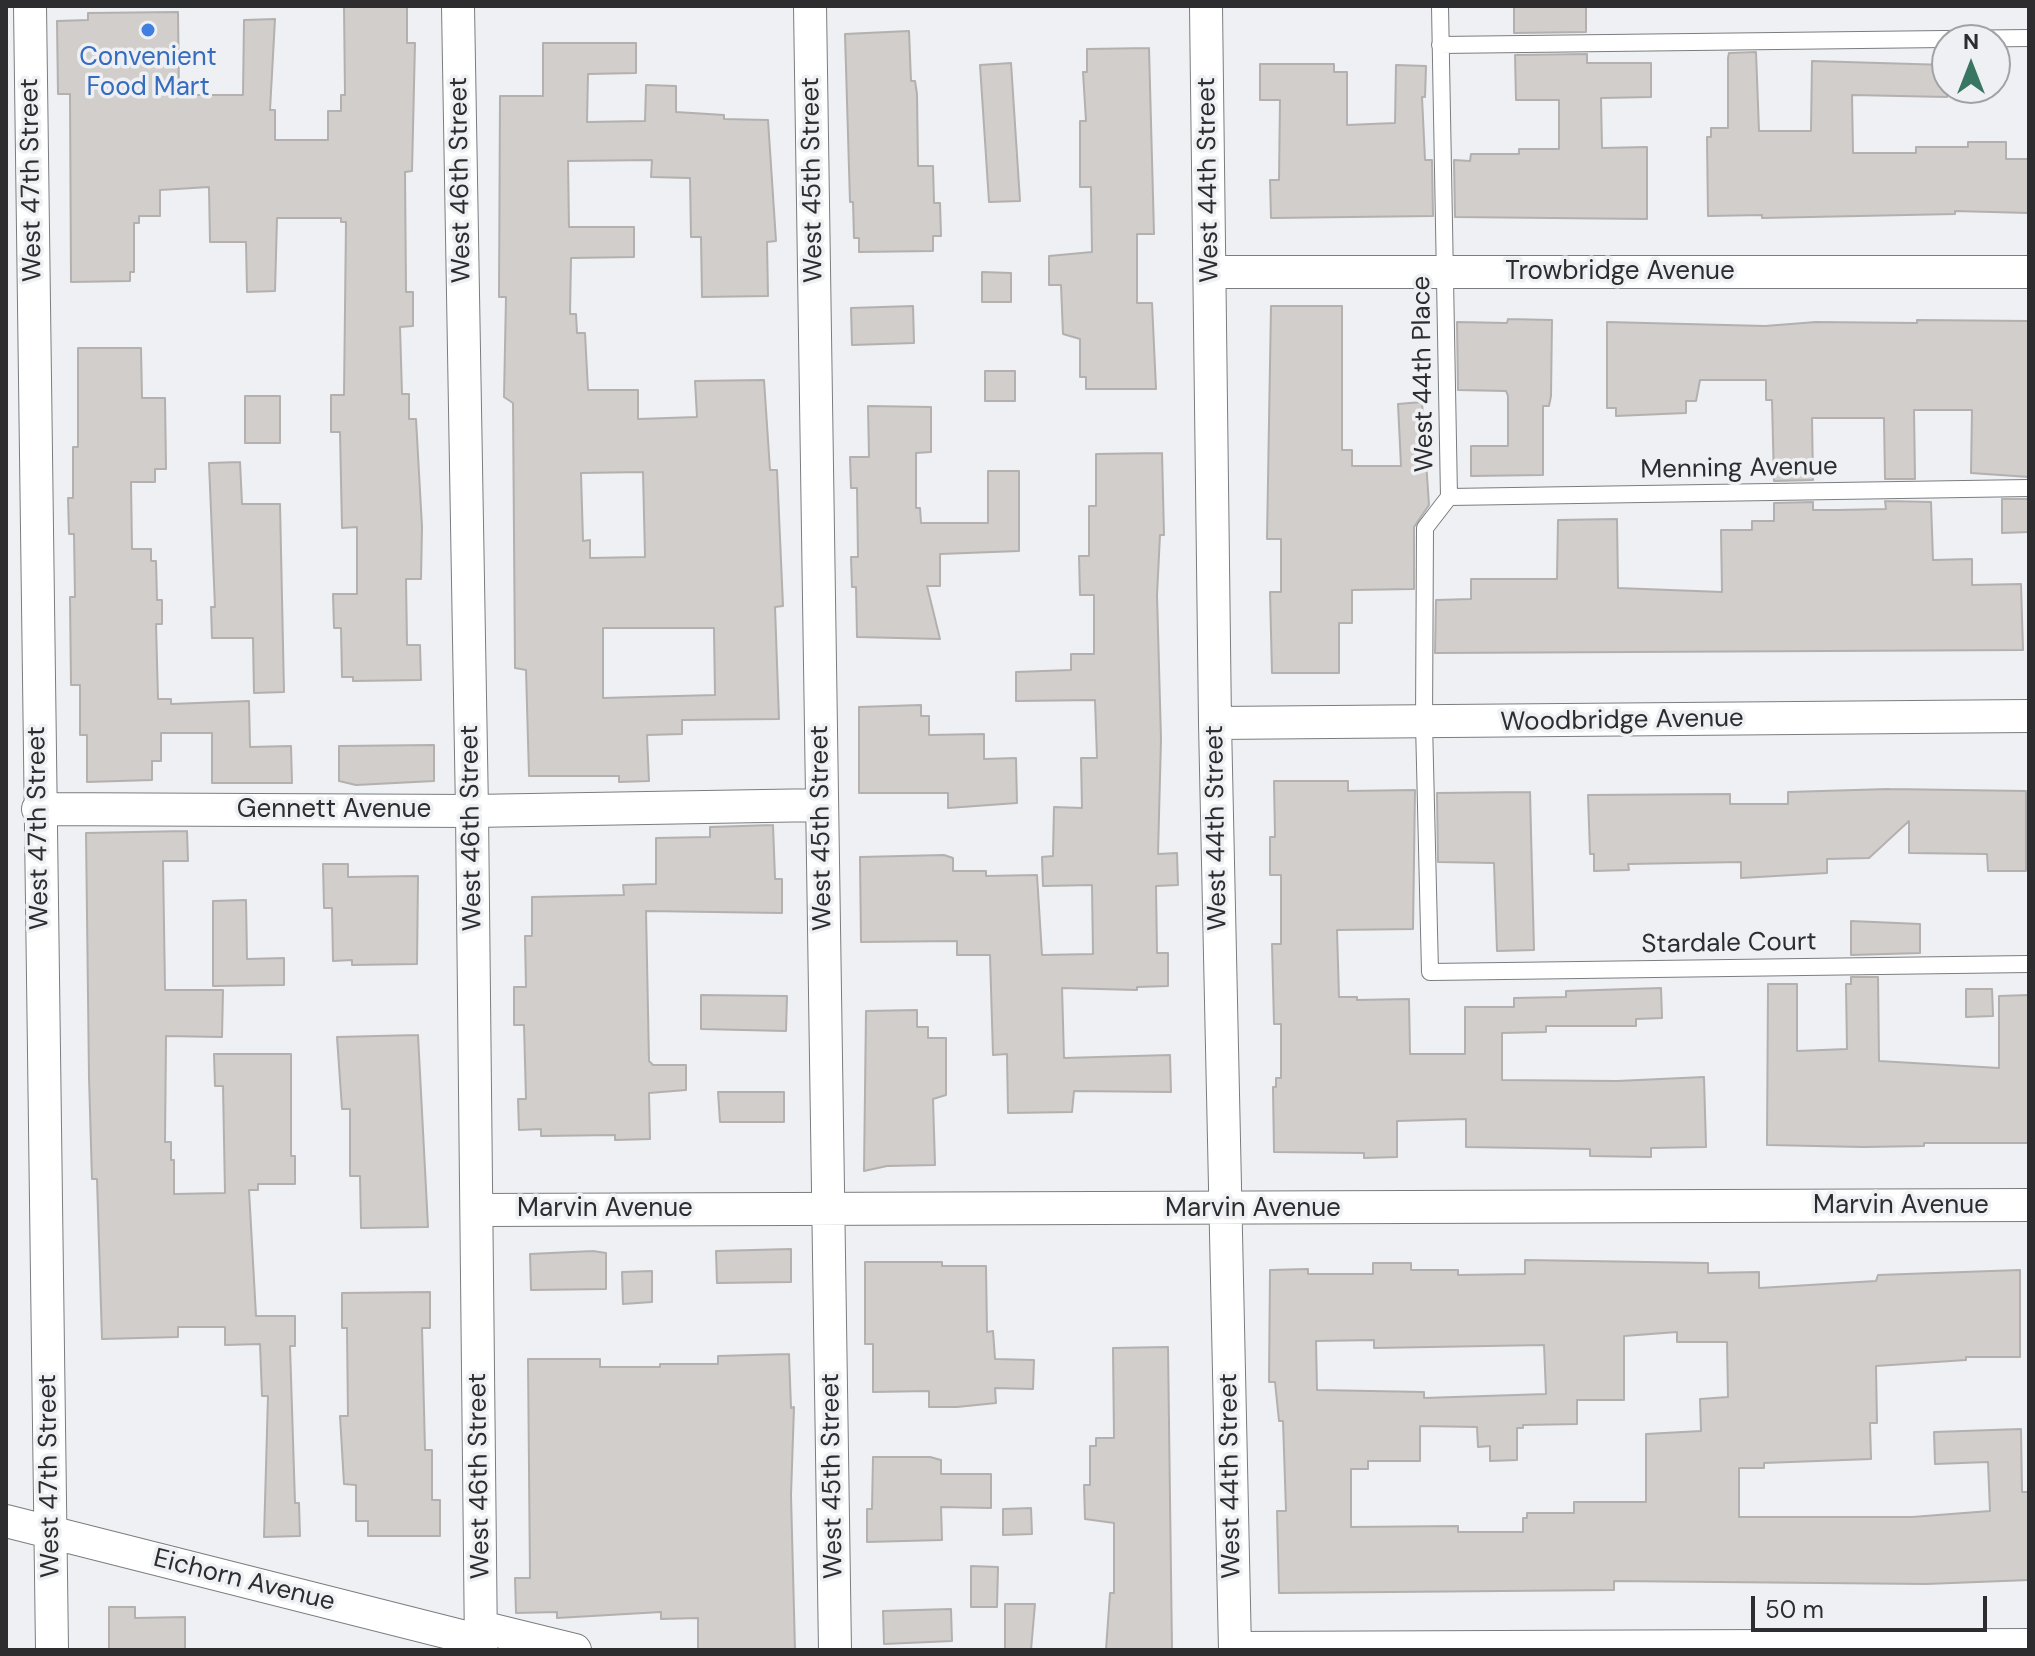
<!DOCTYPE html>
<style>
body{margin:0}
#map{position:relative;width:2035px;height:1656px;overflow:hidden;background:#eef0f3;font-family:"DM Sans",sans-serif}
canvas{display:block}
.frame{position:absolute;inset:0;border:8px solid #2d2d2f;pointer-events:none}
.north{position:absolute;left:1931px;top:24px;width:80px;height:80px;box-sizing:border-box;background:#eef0f3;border:2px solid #a1a2a5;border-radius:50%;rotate:0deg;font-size:22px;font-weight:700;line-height:32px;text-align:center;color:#2d2d2f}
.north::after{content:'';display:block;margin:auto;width:28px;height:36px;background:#397662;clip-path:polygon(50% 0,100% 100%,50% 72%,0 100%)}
.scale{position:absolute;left:1751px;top:1596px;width:236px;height:36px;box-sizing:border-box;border:4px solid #2d2d2f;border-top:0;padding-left:10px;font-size:24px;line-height:28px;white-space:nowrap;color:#2d2d2f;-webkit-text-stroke:6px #eef0f3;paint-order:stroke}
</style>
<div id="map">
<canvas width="2035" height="1656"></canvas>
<div class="frame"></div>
<div class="north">N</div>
<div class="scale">50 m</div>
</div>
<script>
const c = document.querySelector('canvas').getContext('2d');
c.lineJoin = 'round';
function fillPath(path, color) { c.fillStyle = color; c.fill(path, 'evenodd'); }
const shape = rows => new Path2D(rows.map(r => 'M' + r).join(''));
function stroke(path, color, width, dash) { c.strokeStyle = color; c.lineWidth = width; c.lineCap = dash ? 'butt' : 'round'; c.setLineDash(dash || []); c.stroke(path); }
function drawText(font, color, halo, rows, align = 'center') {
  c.font = font + ' "DM Sans",sans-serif'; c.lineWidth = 7; c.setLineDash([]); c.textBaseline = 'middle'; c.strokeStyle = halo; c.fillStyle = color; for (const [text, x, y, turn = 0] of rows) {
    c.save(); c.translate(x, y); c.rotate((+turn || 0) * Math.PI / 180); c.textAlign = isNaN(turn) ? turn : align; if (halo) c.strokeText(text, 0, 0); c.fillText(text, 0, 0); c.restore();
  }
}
const building = shape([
 [344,6,407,6,407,43,415,43,412,171,405,172,406,292,413,292,413,326,400,327,402,394,409,394,409,419,416,419,422,527,421,579,406,579,407,645,420,645,421,680,353,681,353,677,342,677,341,628,334,628,333,594,357,594,357,527,342,528,340,432,331,432,331,395,344,395,346,222,341,222,341,218,277,218,275,291,247,292,246,242,210,242,209,187,160,190,160,216,139,216,139,223,134,223,134,272,130,272,130,281,71,282,70,94,58,94,57,21,88,20,88,13,178,12,179,95,243,95,244,20,275,19,270,110,275,110,275,140,328,140,328,111,341,111,341,95,345,95,344,6],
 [1514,6,1586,6,1586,32,1514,33,1514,6],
 [909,31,911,81,915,81,917,94,918,166,933,166,934,203,940,203,941,236,933,236,933,251,859,252,859,238,854,238,853,202,850,202,845,34,909,31],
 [543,43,636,43,636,73,588,74,587,122,645,121,646,85,676,86,676,112,724,115,724,119,768,120,776,241,767,242,768,296,702,297,701,237,691,237,690,178,651,177,652,160,568,161,569,227,634,227,634,257,571,258,570,314,576,314,577,333,585,333,588,390,638,390,638,419,697,417,695,381,764,380,770,470,777,470,783,606,775,607,779,719,682,720,682,734,647,735,649,781,619,782,619,776,529,776,526,670,515,668,513,403,504,397,506,297,499,297,500,96,543,96,543,43],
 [643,472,645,557,590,558,590,540,583,541,581,473,643,472],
 [603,628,714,628,715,695,603,698,603,628],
 [1149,48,1154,234,1137,234,1137,303,1152,303,1156,389,1086,389,1086,377,1080,377,1080,339,1063,334,1061,285,1049,285,1049,256,1092,252,1091,187,1080,187,1080,121,1086,121,1083,72,1087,72,1087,49,1149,48],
 [1756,52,1759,131,1811,131,1812,61,1947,65,1947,97,1852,95,1853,153,1916,153,1916,147,1968,147,1968,142,2006,142,2006,159,2029,159,2029,213,1955,211,1955,214,1762,218,1762,215,1708,216,1707,137,1711,137,1711,128,1728,128,1728,58,1729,53,1756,52],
 [1587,54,1587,63,1651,63,1651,97,1601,98,1602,148,1647,147,1647,219,1455,217,1454,160,1470,161,1471,154,1519,154,1519,149,1559,149,1559,100,1516,100,1515,55,1587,54],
 [1011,63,1020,201,989,202,980,65,1011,63],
 [1260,64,1334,64,1334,72,1347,72,1347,125,1395,123,1396,65,1426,66,1425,97,1422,97,1425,160,1432,160,1433,216,1271,218,1270,180,1279,180,1280,100,1260,100,1260,64],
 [982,272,1011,273,1011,302,982,302,982,272],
 [913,306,914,343,852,345,851,308,913,306],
 [1271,306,1342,306,1342,450,1352,450,1352,466,1401,466,1398,404,1422,402,1429,505,1414,527,1414,589,1352,590,1352,623,1339,623,1339,673,1272,673,1270,592,1281,592,1281,539,1267,539,1271,306],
 [1508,319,1552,320,1551,396,1549,406,1543,406,1543,475,1471,476,1471,446,1508,446,1508,396,1506,391,1458,390,1457,322,1507,323,1508,319],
 [1917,320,2029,321,2029,477,1971,473,1972,410,1914,410,1915,479,1885,479,1884,418,1812,418,1813,480,1774,481,1772,400,1766,400,1766,380,1700,380,1696,401,1686,401,1686,413,1616,416,1616,408,1607,408,1607,322,1765,326,1816,322,1917,323,1917,320],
 [78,348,141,348,142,398,165,398,166,469,155,469,155,482,131,482,132,549,151,549,151,561,156,561,157,600,162,600,162,624,156,624,158,699,171,699,171,704,249,701,250,747,291,746,292,783,212,783,212,733,161,733,161,761,152,761,152,780,87,782,87,735,80,735,80,685,71,685,70,597,75,597,74,534,69,534,68,498,73,498,73,447,78,447,78,348],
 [985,371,1015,371,1015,401,985,401,985,371],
 [245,396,280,396,280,443,245,443,245,396],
 [868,406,931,407,931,452,916,453,916,508,920,508,921,523,988,523,988,471,1019,471,1019,551,940,554,940,586,927,586,940,639,857,637,856,587,852,587,851,557,858,557,857,488,851,488,850,457,869,457,868,406],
 [1162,453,1164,535,1160,535,1157,595,1161,739,1158,854,1177,853,1178,885,1156,886,1157,953,1168,953,1168,986,1137,987,1137,990,1062,988,1064,1058,1170,1055,1171,1092,1074,1091,1072,1112,1008,1113,1007,1054,993,1055,990,955,957,955,957,941,861,942,860,857,944,855,953,858,953,871,986,871,986,876,1037,875,1042,955,1093,954,1092,885,1043,886,1042,857,1053,856,1054,807,1082,808,1081,758,1097,758,1095,700,1016,701,1016,672,1071,670,1071,654,1094,654,1094,595,1080,595,1079,556,1089,556,1089,506,1096,506,1096,454,1162,453],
 [240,462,242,504,280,504,284,692,254,693,253,638,212,638,211,607,215,607,209,463,240,462],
 [2002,499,2029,499,2029,532,2002,533,2002,499],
 [1885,501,1931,502,1933,560,1972,559,1972,585,2021,584,2023,650,1435,653,1436,600,1471,599,1471,579,1557,579,1558,520,1617,519,1618,588,1722,592,1721,530,1752,530,1752,521,1774,521,1774,503,1813,502,1813,510,1838,510,1886,509,1885,501],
 [921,705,921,716,929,716,929,735,984,734,984,759,1016,758,1017,803,948,808,948,793,859,793,859,707,921,705],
 [434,745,434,781,356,785,339,781,339,746,434,745],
 [1274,781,1348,781,1348,791,1415,790,1413,929,1337,930,1339,997,1357,997,1357,1000,1409,999,1410,1054,1465,1054,1465,1007,1514,1007,1514,998,1566,997,1566,991,1661,988,1662,1018,1636,1019,1636,1026,1546,1026,1546,1032,1502,1033,1502,1080,1617,1081,1704,1077,1706,1147,1651,1148,1651,1157,1590,1156,1590,1149,1466,1147,1466,1119,1397,1121,1397,1157,1364,1158,1364,1153,1274,1152,1273,1087,1276,1087,1276,1078,1281,1078,1281,1024,1274,1024,1272,944,1281,944,1281,875,1270,875,1270,837,1275,837,1274,781],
 [1889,789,2026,791,2026,871,1988,871,1987,854,1909,853,1909,821,1869,858,1827,859,1827,873,1741,878,1741,862,1628,864,1629,870,1594,871,1594,854,1590,854,1588,795,1730,794,1730,804,1788,804,1788,792,1889,789],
 [1530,792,1534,950,1497,951,1494,863,1438,862,1437,793,1530,792],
 [773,825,775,879,782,879,782,913,646,911,649,1061,653,1065,686,1065,686,1090,649,1093,650,1139,615,1140,615,1135,541,1136,541,1129,519,1130,518,1099,526,1099,524,1025,514,1025,514,987,526,987,525,936,532,936,532,897,624,895,623,885,656,884,656,838,710,837,710,827,773,825],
 [187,831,188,861,163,861,165,990,223,990,222,1037,166,1036,165,1142,171,1142,171,1160,174,1160,174,1194,225,1193,223,1086,215,1086,214,1054,291,1054,291,1156,295,1156,295,1184,258,1184,258,1190,249,1190,256,1316,295,1316,295,1346,290,1346,295,1503,299,1503,300,1536,264,1537,268,1396,262,1396,260,1344,225,1345,225,1327,178,1327,178,1337,102,1339,97,1179,92,1179,89,1077,86,833,187,831],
 [323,864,348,864,348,877,418,876,417,964,352,965,352,960,333,961,332,908,324,908,323,864],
 [246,900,247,959,284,958,284,985,213,986,213,901,246,900],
 [1851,921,1920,924,1920,953,1851,955,1851,921],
 [1851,977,1878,977,1879,1061,1999,1068,1999,996,2029,995,2029,1143,1924,1143,1924,1146,1863,1147,1767,1145,1768,984,1797,984,1797,1051,1847,1049,1846,984,1851,984,1851,977],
 [1966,989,1992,989,1993,1016,1966,1017,1966,989],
 [701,995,787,996,786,1031,701,1029,701,995],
 [917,1010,917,1027,928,1027,928,1038,946,1038,946,1095,933,1099,935,1165,887,1166,864,1171,866,1011,917,1010],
 [418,1035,428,1227,361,1228,360,1176,350,1176,350,1109,342,1109,337,1037,418,1035],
 [718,1092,784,1092,784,1122,720,1122,718,1092],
 [791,1249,791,1282,717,1283,716,1251,791,1249],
 [593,1251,606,1253,606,1289,531,1290,530,1254,593,1251],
 [1525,1260,1708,1263,1708,1273,1759,1272,1759,1288,1876,1281,1878,1275,2020,1270,2020,1357,1966,1357,1966,1360,1876,1366,1877,1423,1870,1423,1871,1459,1764,1463,1764,1468,1739,1468,1739,1517,1912,1517,1990,1511,1988,1462,1935,1464,1934,1432,2021,1429,2022,1492,2029,1492,2029,1580,1926,1584,1614,1581,1614,1590,1279,1593,1277,1511,1286,1511,1283,1421,1279,1421,1275,1382,1269,1382,1270,1270,1308,1269,1308,1274,1373,1274,1373,1263,1411,1263,1411,1270,1458,1270,1458,1275,1525,1274,1525,1260],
 [1677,1332,1677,1342,1727,1342,1728,1397,1700,1399,1701,1431,1646,1434,1646,1502,1574,1502,1574,1513,1527,1513,1527,1518,1523,1518,1523,1532,1458,1532,1458,1526,1351,1527,1351,1469,1368,1469,1368,1461,1420,1461,1420,1426,1477,1427,1478,1447,1490,1446,1490,1461,1517,1460,1517,1428,1523,1428,1523,1425,1577,1424,1577,1400,1624,1400,1624,1336,1677,1332],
 [1374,1340,1374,1348,1544,1345,1546,1394,1424,1398,1424,1392,1317,1390,1316,1341,1374,1340],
 [865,1262,942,1262,942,1266,986,1266,987,1332,993,1331,995,1359,1034,1360,1033,1389,995,1388,996,1403,957,1407,929,1407,929,1391,873,1392,873,1344,865,1344,865,1262],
 [652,1271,652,1302,623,1304,622,1272,652,1271],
 [430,1292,430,1328,422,1328,425,1450,432,1450,432,1500,440,1500,440,1536,368,1536,368,1521,356,1521,356,1485,344,1484,340,1416,348,1416,347,1328,342,1328,342,1293,430,1292],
 [1168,1347,1172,1650,1106,1650,1110,1593,1114,1593,1114,1523,1085,1519,1084,1485,1090,1485,1090,1446,1096,1446,1096,1438,1114,1438,1113,1348,1168,1347],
 [789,1354,791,1408,794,1407,791,1495,795,1650,698,1650,698,1618,661,1619,661,1612,557,1618,557,1612,516,1613,515,1578,530,1578,528,1359,600,1359,600,1367,660,1367,660,1364,718,1364,718,1356,789,1354],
 [873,1457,930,1457,941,1460,941,1474,991,1474,991,1508,941,1507,942,1540,867,1542,867,1509,872,1509,873,1457],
 [1031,1508,1032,1534,1003,1535,1003,1509,1031,1508],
 [971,1566,998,1567,997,1607,971,1607,971,1566],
 [1005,1604,1035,1604,1031,1650,1005,1650,1005,1604],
 [109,1607,135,1607,135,1618,185,1617,185,1650,109,1650,109,1607],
 [951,1609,952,1641,884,1644,883,1611,951,1609]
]);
const service = shape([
 [1440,6,1449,497,1425,528,1424,723,1430,972,2029,964],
 [1440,45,2029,38],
 [1449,497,2029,488]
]);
const minor = shape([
 [30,6,52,1650],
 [458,6,472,811,481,1650],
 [810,6,835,1650],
 [1206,6,1215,723,1235,1650],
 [1210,272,2029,272],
 [1215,723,2029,716],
 [38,809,472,811,822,805],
 [478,1210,2029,1205],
 [6,1521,481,1641],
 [481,1627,575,1650],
 [1235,1648,2029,1645]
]);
const markers = [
 [148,30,8,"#3f7fe0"]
];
const shopNames = [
 ["Convenient",148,58],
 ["Food Mart",148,88]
];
const streetNames = [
 ["West 47th Street",32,180,-91],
 ["West 46th Street",461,180,-91],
 ["West 45th Street",813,180,-91],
 ["West 44th Street",1209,180,-91],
 ["Trowbridge Avenue",1620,272],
 ["West 44th Place",1424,374,-91],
 ["Menning Avenue",1739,469,-1],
 ["Woodbridge Avenue",1622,721,-1],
 ["Gennett Avenue",334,810],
 ["West 47th Street",39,828,-91],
 ["West 46th Street",472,828,-91],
 ["West 45th Street",822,828,-91],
 ["West 44th Street",1217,828,-91],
 ["Stardale Court",1729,944,-1],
 ["Marvin Avenue",1901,1206],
 ["Marvin Avenue",605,1209],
 ["Marvin Avenue",1253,1209],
 ["West 47th Street",50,1476,-91],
 ["West 46th Street",480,1476,-91],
 ["West 45th Street",833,1476,-91],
 ["West 44th Street",1231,1476,-91],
 ["Eichorn Avenue",244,1581,14]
];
fillPath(building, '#d1cecc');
stroke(building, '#b4b0af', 2);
stroke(service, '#7a7d7f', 18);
stroke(minor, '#7a7d7f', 34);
stroke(service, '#fff', 16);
stroke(minor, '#fff', 32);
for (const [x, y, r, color] of markers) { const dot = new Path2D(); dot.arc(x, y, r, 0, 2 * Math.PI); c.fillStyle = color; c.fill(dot); stroke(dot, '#eef0f3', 3); }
drawText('26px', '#366cbe', '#eef0f3', shopNames);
drawText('26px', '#2d2d2f', '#eef0f3', streetNames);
</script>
